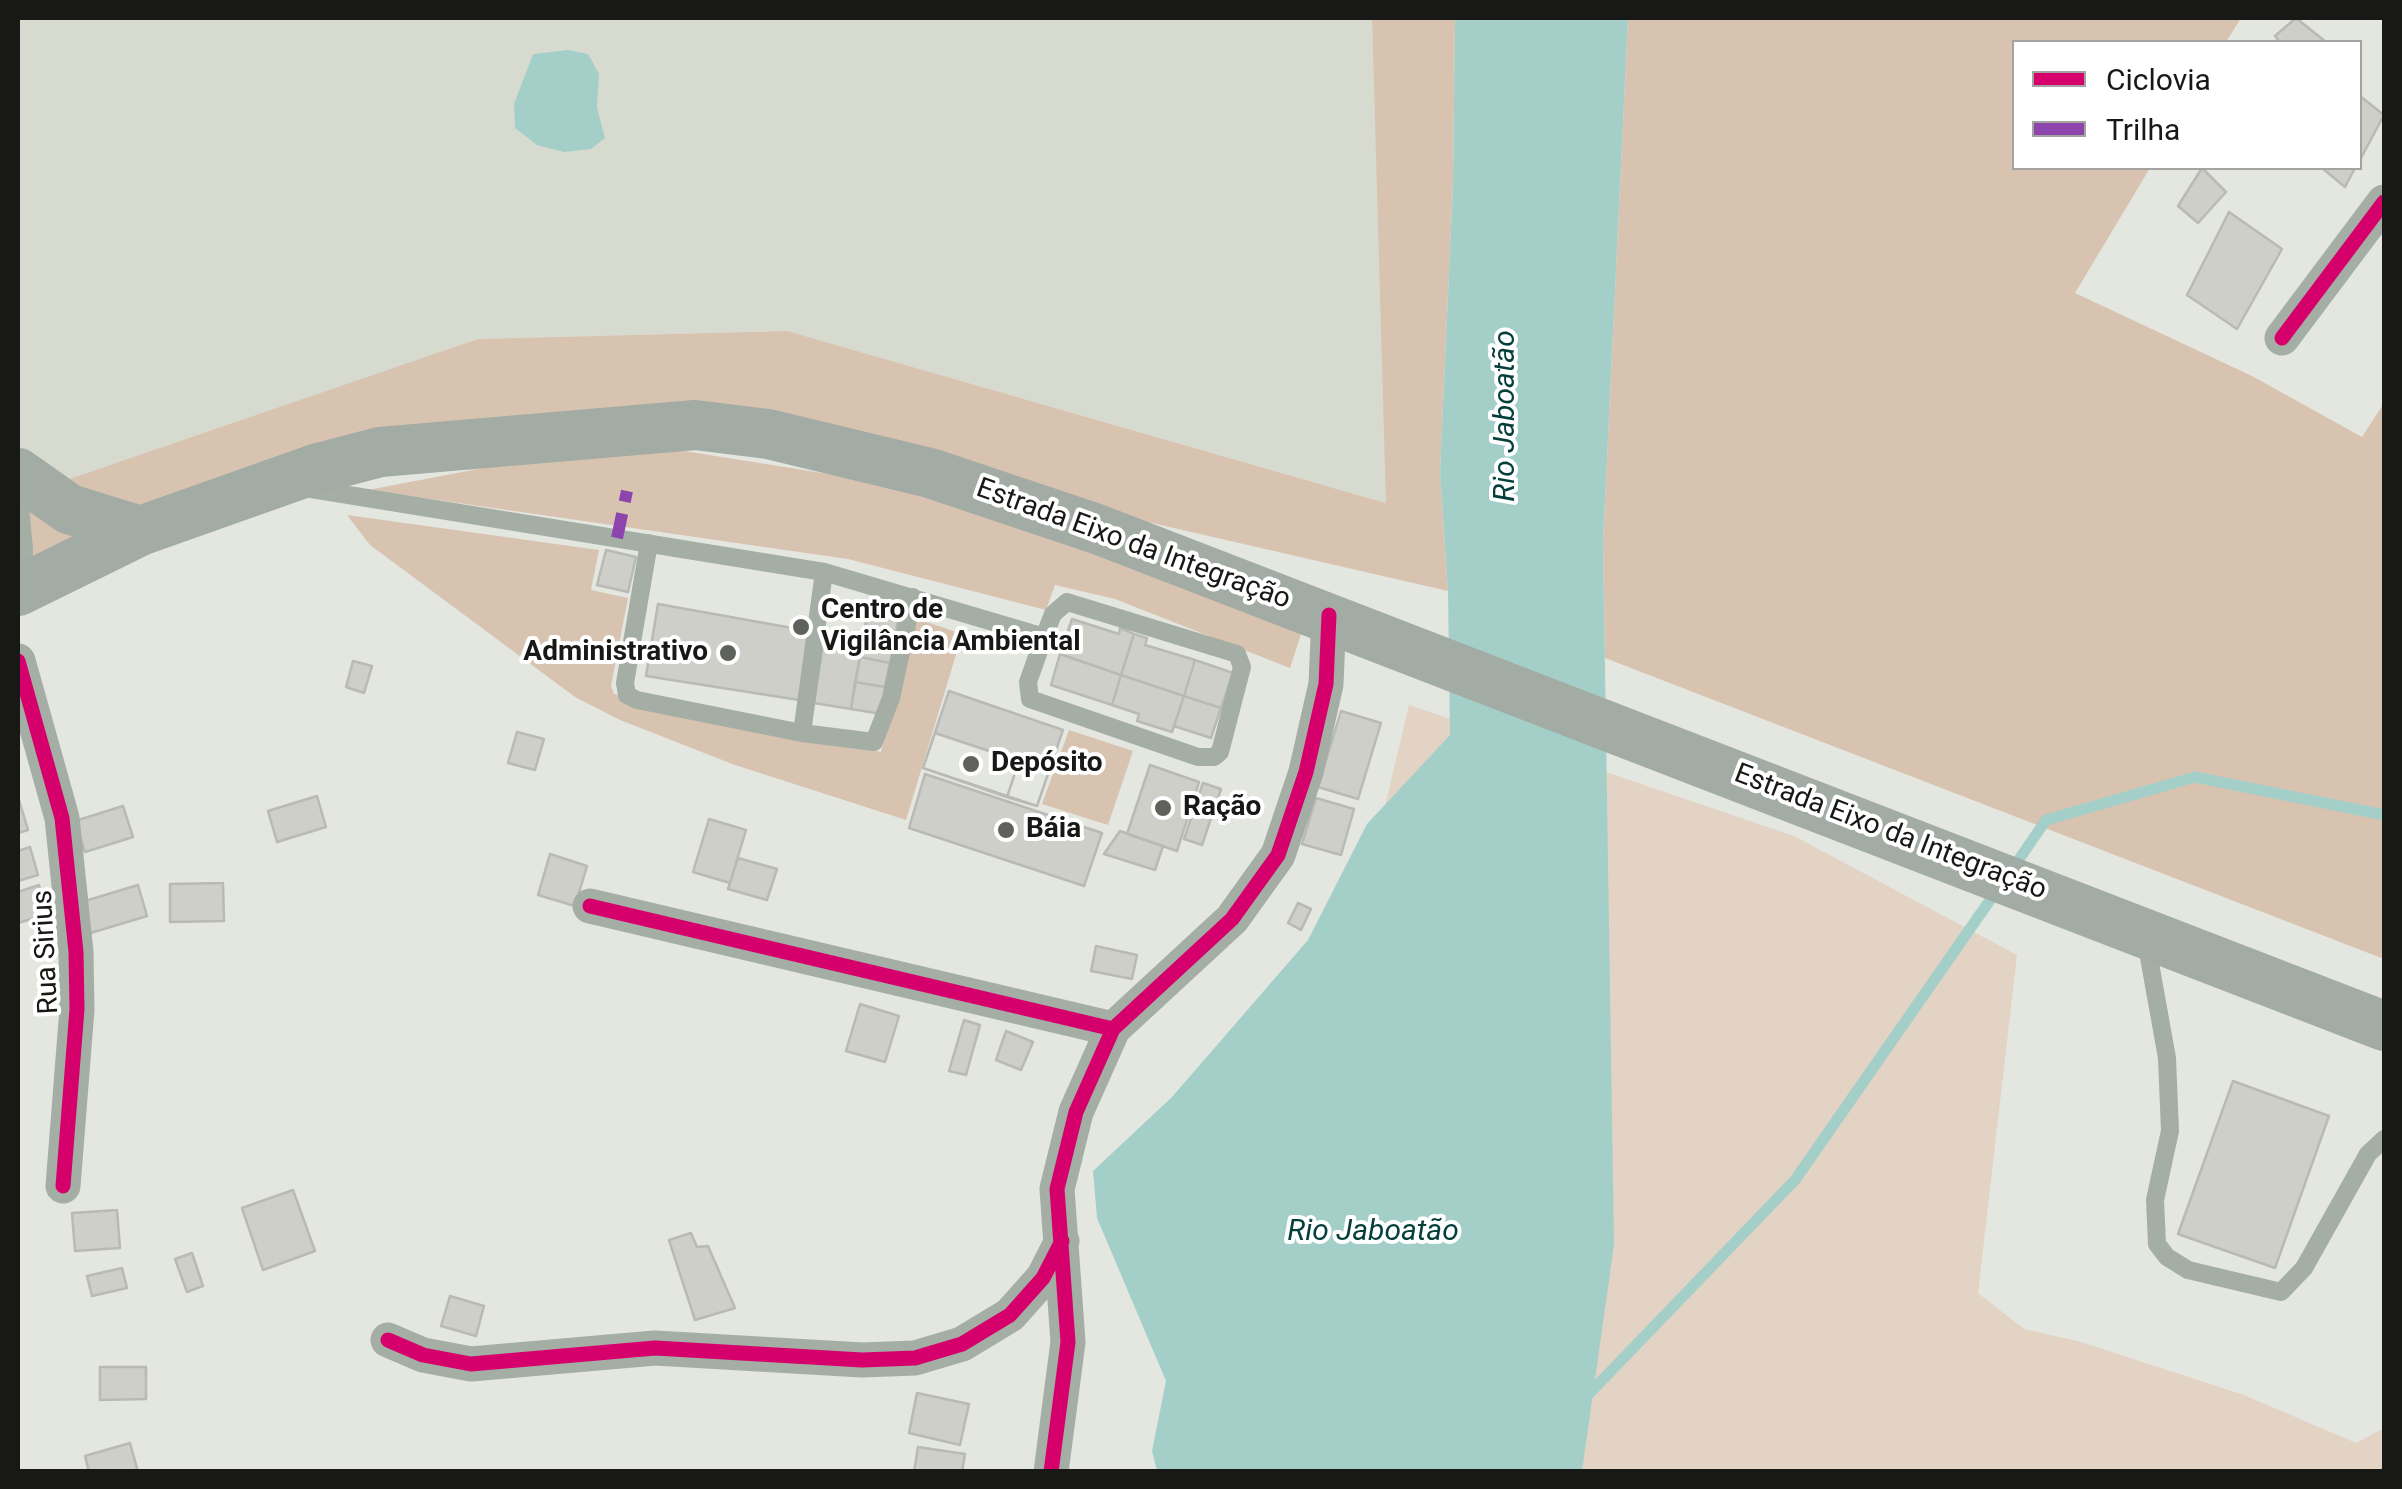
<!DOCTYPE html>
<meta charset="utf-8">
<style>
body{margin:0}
#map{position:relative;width:2402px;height:1489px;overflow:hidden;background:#e4e6e0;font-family:Roboto,sans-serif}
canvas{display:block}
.frame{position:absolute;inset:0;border:20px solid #181916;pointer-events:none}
.legend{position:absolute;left:2012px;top:40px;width:350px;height:130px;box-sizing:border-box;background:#fff;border:2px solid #a3a3a2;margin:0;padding:12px 18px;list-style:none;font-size:30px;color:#181916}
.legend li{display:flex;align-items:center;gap:20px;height:50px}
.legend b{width:50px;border:2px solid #a3a3a2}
</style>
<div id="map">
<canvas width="2402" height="1489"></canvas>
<div class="frame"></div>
<ul class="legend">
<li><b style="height:12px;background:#d6006c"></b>Ciclovia</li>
<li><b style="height:12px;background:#8e44ad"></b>Trilha</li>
</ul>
</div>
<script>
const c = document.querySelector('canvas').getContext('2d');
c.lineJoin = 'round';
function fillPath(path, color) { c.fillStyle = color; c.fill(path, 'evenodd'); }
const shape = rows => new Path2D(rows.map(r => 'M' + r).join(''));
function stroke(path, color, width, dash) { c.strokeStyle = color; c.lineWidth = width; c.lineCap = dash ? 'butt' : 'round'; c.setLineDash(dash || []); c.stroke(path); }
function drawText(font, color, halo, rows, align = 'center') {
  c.font = font + ' Roboto,sans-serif'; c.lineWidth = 8; c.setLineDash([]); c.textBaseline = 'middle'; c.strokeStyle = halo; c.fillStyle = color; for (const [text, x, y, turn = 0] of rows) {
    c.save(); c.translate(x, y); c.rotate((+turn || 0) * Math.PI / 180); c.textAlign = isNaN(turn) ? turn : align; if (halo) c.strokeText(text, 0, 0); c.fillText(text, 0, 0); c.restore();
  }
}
const built = shape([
 [18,18,1372,18,1387,503,786,331,478,339,18,503]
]);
const green = shape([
 [1409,705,1794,836,2017,955,1978,1293,2024,1329,2081,1342,2244,1395,2356,1443,2384,1428,2384,1472,1303,1472,1295,1186]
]);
const forest = shape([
 [1372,18,1455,18,1453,184,1440,472,1448,591,843,452,449,445,18,594,18,503,52,485,478,339,787,331,1386,503],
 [1628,18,2241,18,2226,42,2014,42,2014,168,2150,168,2075,293,2252,376,2362,437,2384,403,2384,959,1605,658,1603,541],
 [678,450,841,476,922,494,1305,622,1290,668,1115,599,1055,585,1046,610,848,559,368,490,483,468],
 [347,515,599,550,591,590,628,598,611,686,614,694,881,752,912,617,956,632,958,648,906,820,735,765,620,720,575,697,370,545],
 [1069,730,1133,751,1108,825,1042,804]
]);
const water = shape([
 [1455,18,1628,18,1603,541,1614,1245,1582,1471,1157,1471,1152,1451,1166,1381,1097,1218,1093,1171,1172,1097,1308,940,1367,824,1450,735,1448,591,1440,472,1453,184],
 [568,50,588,54,599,74,597,108,605,138,591,149,564,152,537,145,515,128,514,104,533,54]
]);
const stream = shape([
 [2011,871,2046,820,2195,777,2384,815],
 [1585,1398,1795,1180,1997,890]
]);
const building = shape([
 [2296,18,2326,42,2280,42,2275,36,2296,18],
 [2360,96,2384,115,2360,160,2360,96],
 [2202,168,2226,192,2198,223,2178,206,2202,168],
 [2322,168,2355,168,2345,187,2322,168],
 [2229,212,2282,249,2237,329,2187,295,2229,212],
 [606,550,636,557,628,592,597,585,606,550],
 [829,601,868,609,867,618,828,612,829,601],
 [658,604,809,631,799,700,646,676,658,604],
 [868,609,899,614,894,645,863,639,868,609],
 [1072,619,1119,634,1120,628,1134,634,1121,675,1060,654,1072,619],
 [825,632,863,639,851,709,814,703,825,632],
 [1134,634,1147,638,1145,645,1195,660,1184,696,1121,675,1134,634],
 [863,639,894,645,890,663,860,657,863,639],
 [1060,654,1121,675,1112,705,1051,685,1060,654],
 [860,657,890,663,885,687,855,682,860,657],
 [1195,660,1233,673,1221,708,1184,696,1195,660],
 [353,661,372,666,364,693,346,687,353,661],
 [1121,675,1184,696,1172,732,1137,721,1139,714,1112,705,1121,675],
 [855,682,885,687,882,714,851,709,855,682],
 [949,691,1063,730,1037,806,923,768,949,691],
 [1184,696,1221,708,1211,738,1174,726,1184,696],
 [1341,711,1381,723,1358,799,1318,787,1341,711],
 [517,732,544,739,535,770,508,763,517,732],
 [935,733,1019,761,1007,797,923,768,935,733],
 [1019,761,1049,771,1037,806,1007,797,1019,761],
 [1150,765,1199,782,1177,851,1127,834,1150,765],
 [925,774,1102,833,1084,886,909,828,925,774],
 [1203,783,1221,789,1202,845,1184,839,1203,783],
 [317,796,326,827,277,842,268,811,317,796],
 [1316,798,1354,809,1341,855,1302,844,1316,798],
 [19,800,28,830,18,833,18,801,19,800],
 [123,806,133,837,85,852,75,821,123,806],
 [709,819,746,830,730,883,693,872,709,819],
 [1120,831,1163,846,1155,870,1104,854,1120,831],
 [30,847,38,875,18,881,18,851,30,847],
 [550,854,587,866,575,906,538,895,550,854],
 [738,858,777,869,767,900,728,889,738,858],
 [223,883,224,921,170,922,170,884,223,883],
 [39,885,48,914,18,923,18,892,39,885],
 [138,885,147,916,84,935,75,904,138,885],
 [1298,903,1311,909,1301,930,1288,923,1298,903],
 [1096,946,1137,955,1132,979,1091,971,1096,946],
 [860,1004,899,1016,885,1062,846,1051,860,1004],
 [964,1020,980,1025,966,1075,949,1071,964,1020],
 [1006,1031,1033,1042,1021,1070,996,1060,1006,1031],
 [2233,1081,2329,1116,2275,1268,2178,1234,2233,1081],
 [293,1190,315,1251,263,1270,242,1208,293,1190],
 [117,1210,120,1248,75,1251,72,1213,117,1210],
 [691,1233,697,1247,708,1246,735,1308,695,1320,669,1240,691,1233],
 [192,1253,203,1286,187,1292,175,1259,192,1253],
 [122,1268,127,1288,92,1296,87,1276,122,1268],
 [450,1296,484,1306,476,1336,441,1326,450,1296],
 [100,1367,146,1367,146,1399,100,1400,100,1367],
 [917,1393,969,1404,960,1445,909,1433,917,1393],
 [130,1443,138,1472,89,1472,85,1456,130,1443],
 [918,1447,965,1454,962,1472,914,1472,918,1447]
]);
const service = shape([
 [18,485,24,549,22,584],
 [305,488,824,572,1044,637],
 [649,543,625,683,627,695,637,700,802,733,874,742,891,698,913,597],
 [1067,602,1237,654,1242,667,1220,752,1214,757,1198,757,1030,699,1028,682,1044,637,1053,614,1067,602],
 [802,733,824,572],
 [2146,941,2167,1058,2170,1131,2155,1200,2157,1244,2167,1257,2188,1270,2281,1292,2304,1268,2368,1154,2384,1139]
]);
const minor = shape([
 [2282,338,2384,202],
 [18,661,62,818,76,952,77,1009,63,1186],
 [590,906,1113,1029],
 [388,1340,423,1355,471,1364,655,1348,862,1360,915,1358,962,1344,1010,1315,1043,1278,1062,1241],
 [1051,1472,1068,1342,1057,1189,1076,1112,1113,1029,1232,919,1278,855,1306,772,1326,684,1329,615]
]);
const secondary = shape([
 [18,473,69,509,140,531],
 [18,591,140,531,315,469,380,452,695,425,768,434,930,473,1097,529,2384,1026]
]);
const quiet = shape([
 [617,538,627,491]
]);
const cycleway = shape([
 [2282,338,2384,202],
 [18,661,62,818,76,952,77,1009,63,1186],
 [590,906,1113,1029],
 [388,1340,423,1355,471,1364,655,1348,862,1360,915,1358,962,1344,1010,1315,1043,1278,1062,1241],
 [1051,1472,1068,1342,1057,1189,1076,1112,1113,1029,1232,919,1278,855,1306,772,1326,684,1329,615]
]);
const markers = [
 [801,627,10,"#5f615d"],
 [728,653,10,"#5f615d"],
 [971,764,10,"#5f615d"],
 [1163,808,10,"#5f615d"],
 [1006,830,10,"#5f615d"]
];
const streetNames = [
 ["Estrada Eixo da Integração",1133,545,20],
 ["Estrada Eixo da Integração",1890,833,21],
 ["Rua Sirius",47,952,-93]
];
const poiNames = [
 ["Centro de",821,611],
 ["Vigilância Ambiental",821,643],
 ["Administrativo",708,653,"right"],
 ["Depósito",991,764],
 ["Ração",1183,808],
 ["Báia",1026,830]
];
const waterNames = [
 ["Rio Jaboatão",1506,416,-90],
 ["Rio Jaboatão",1373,1232]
];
fillPath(built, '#d7dbcf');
fillPath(green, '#e3d3c4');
fillPath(forest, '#d8c3b0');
fillPath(water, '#a4cfc9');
stroke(stream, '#a4cfc9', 11);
fillPath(building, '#cfcfca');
stroke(building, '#b9b9b5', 2.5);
stroke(service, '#a4aea5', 18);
stroke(minor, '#a4aea5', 35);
stroke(secondary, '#a3aca4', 50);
stroke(quiet, '#8e44ad', 12, [25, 12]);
stroke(cycleway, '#d6006c', 15);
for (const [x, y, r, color] of markers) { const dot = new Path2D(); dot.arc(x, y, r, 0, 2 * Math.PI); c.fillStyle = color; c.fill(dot); stroke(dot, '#fff', 4); }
drawText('28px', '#181916', '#fff', streetNames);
drawText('bold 28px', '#181916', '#fff', poiNames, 'left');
drawText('italic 30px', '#043f3b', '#fff', waterNames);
</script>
